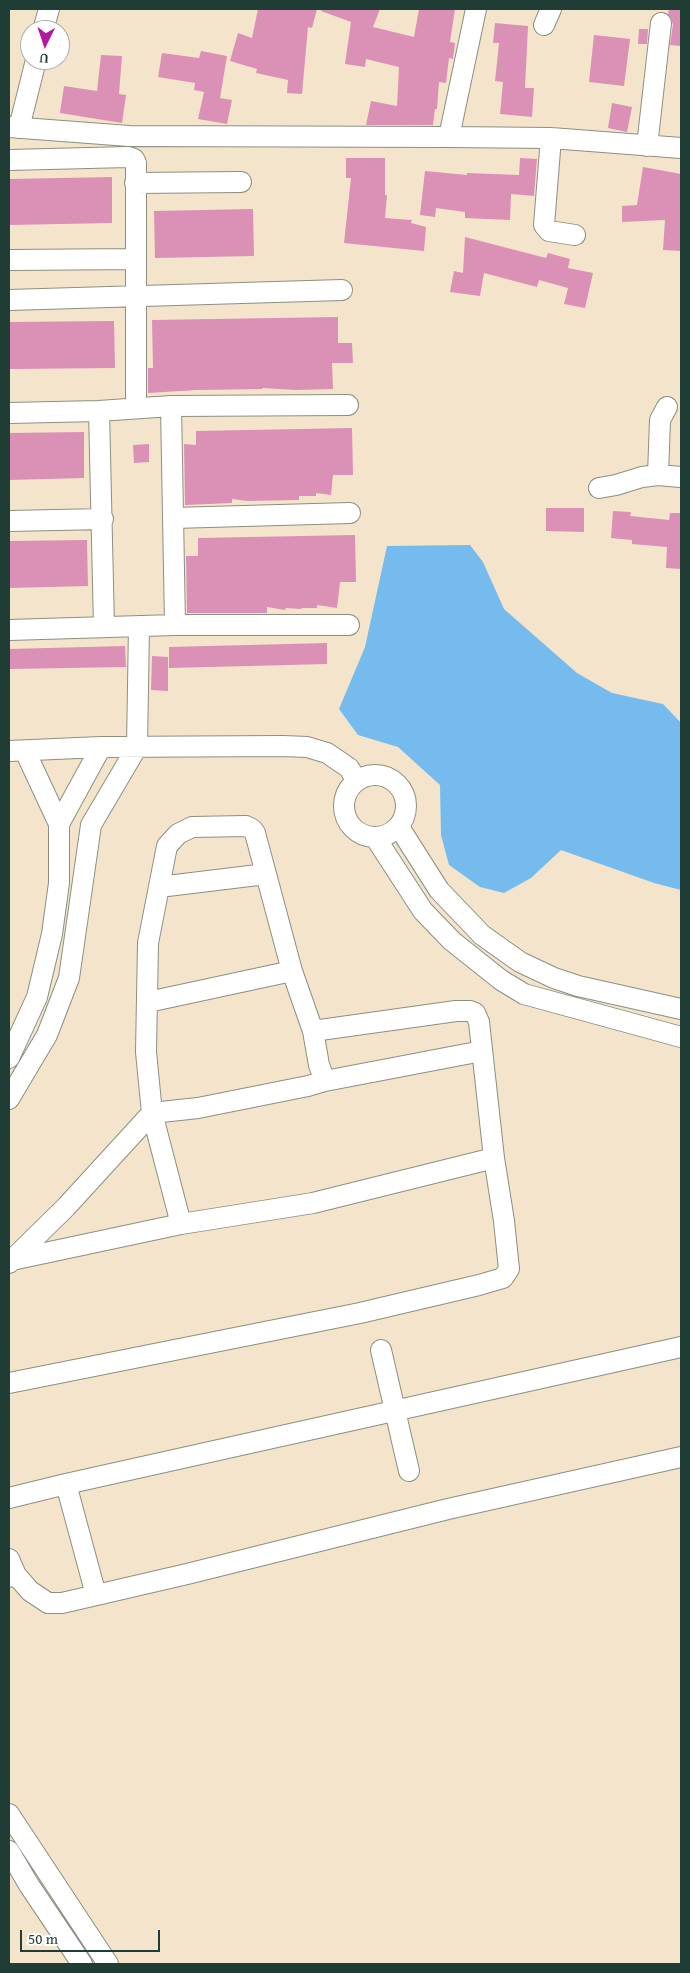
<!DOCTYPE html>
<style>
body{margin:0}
#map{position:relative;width:690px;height:1973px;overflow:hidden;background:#f5e4cc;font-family:"Gentium Book Plus",serif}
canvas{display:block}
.frame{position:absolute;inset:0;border:10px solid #1f3d34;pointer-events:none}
.north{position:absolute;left:20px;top:20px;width:50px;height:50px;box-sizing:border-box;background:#fff;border:1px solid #a5b1ae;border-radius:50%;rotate:184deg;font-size:14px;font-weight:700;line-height:20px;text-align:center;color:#1f3d34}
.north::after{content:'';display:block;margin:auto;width:18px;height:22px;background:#b5179e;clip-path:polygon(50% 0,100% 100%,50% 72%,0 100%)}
.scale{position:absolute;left:20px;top:1930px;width:140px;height:22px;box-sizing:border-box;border:2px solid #1f3d34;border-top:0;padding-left:6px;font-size:15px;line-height:18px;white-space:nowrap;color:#1f3d34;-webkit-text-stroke:4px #fff;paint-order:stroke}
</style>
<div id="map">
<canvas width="690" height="1973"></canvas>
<div class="frame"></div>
<div class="north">U</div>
<div class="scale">50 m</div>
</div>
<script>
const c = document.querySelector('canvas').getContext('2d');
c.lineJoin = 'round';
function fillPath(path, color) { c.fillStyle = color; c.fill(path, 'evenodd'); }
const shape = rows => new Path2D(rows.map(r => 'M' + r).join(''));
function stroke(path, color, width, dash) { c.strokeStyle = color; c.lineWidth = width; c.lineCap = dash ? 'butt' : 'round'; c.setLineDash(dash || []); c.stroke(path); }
const water = shape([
 [470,545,483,562,504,609,577,673,612,693,663,704,681,723,681,890,654,883,561,850,531,878,504,893,480,887,449,865,441,835,440,785,398,747,358,735,339,709,365,647,387,546]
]);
const building = shape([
 [258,9,317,9,312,28,308,27,302,94,287,93,288,80,256,73,257,69,230,61,238,33,252,38],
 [321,9,380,9,373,27,414,37,419,9,455,9,450,42,455,43,453,59,449,58,446,83,439,82,437,109,435,109,433,125,366,125,371,101,397,106,399,67,366,59,365,67,345,64,351,22,321,11],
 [669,9,681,9,681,46,670,45,673,24,668,14],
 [495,23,528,26,525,88,534,88,532,117,500,114,503,82,495,81,499,43,493,43],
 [639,29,648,29,647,44,638,44],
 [594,35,630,39,624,86,589,82],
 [201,51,227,56,220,98,232,100,227,124,198,119,204,92,194,90,195,83,158,77,162,53,199,58],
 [101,55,122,56,119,94,126,95,122,123,60,113,64,86,97,91],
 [612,103,632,107,627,132,608,128],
 [346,158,385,158,385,195,387,195,385,218,412,220,411,223,426,227,424,251,344,243,351,178,346,178],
 [520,158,537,159,534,196,511,194,510,220,465,218,465,212,436,208,435,217,420,215,425,171,467,175,467,173,519,175],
 [643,167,681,174,681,251,663,250,665,220,622,222,622,206,637,205],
 [112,177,112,223,9,225,9,179],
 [253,209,254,256,155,258,154,211],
 [465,237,546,258,548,253,570,259,568,268,593,273,585,308,564,304,568,288,539,280,537,287,484,273,480,296,450,292,454,271,463,273],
 [338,317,338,343,352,343,353,363,332,363,333,389,296,390,262,388,262,389,197,390,148,393,148,368,153,368,152,320],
 [114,321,115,368,9,369,9,322],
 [352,428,353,475,333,475,331,495,316,493,316,496,299,496,299,500,247,501,232,499,232,503,185,505,184,444,196,445,196,431],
 [84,432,84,478,9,480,9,433],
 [149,444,149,462,134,463,133,445],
 [546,508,584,508,584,532,546,531],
 [613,511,631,512,630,516,669,520,670,513,681,513,681,569,666,568,667,547,632,544,632,540,611,538],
 [355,535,356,582,340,582,337,608,317,605,317,608,302,608,301,609,286,608,285,610,267,607,267,613,187,613,186,556,198,556,198,538],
 [87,540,88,586,9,588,9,541],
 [327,643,327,664,169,668,169,647],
 [125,646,126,667,9,669,9,649],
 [152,656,168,657,168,691,151,690]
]);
const street = shape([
 [544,25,551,9],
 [43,30,49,9],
 [9,127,129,136,449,137,476,9],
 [19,128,36,60],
 [449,137,551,138,681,148],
 [551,138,544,225,549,231,575,235],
 [647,146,661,23],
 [9,160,128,157,134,159,136,163,136,408],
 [135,183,241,182],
 [9,260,135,259],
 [9,300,342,290],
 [171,406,175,625],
 [99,411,104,627],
 [9,413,99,411,171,406,348,405],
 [658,475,660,420,667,407],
 [599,488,616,485,642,477,658,475,681,477],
 [173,518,350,513],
 [9,521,103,519],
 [9,630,175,625,349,625],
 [9,751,101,747,283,746,307,747,327,753,349,768,357,781],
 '344 806a31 31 0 1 1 62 0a31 31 0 1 1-62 0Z',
 [59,824,101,747],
 [399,827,439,890,482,935,520,962,554,978,578,986,681,1009],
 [375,837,423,911,452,941,501,980,524,994,681,1037],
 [159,887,266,874],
 [148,1002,292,971],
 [9,1058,37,997,52,934,59,883,59,824,25,751],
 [325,1081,482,1051],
 [9,1099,47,1035,69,978,91,825,137,747,139,626],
 [12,1260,181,1224,313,1203,494,1158],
 [9,1263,66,1207,152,1113,198,1108,308,1086,325,1081,319,1065,313,1031,292,971,255,833,252,829,246,826,192,827,178,834,167,846,148,943,146,1052,152,1113,181,1224],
 [381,1350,409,1471],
 [9,1383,360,1313,479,1285,503,1278,509,1269,504,1221,494,1158,479,1022,475,1013,470,1011,456,1011,313,1031],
 [66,1484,681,1347],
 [9,1498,66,1484,96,1595],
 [9,1559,16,1575],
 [9,1577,16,1575,30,1591,48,1603,62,1603,187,1574,448,1509,681,1457],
 [9,1814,108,1964],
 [9,1851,29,1885,82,1964]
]);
fillPath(water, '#76bbed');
fillPath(building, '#db90b6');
stroke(street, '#8a9080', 22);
stroke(street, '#fff', 20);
</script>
